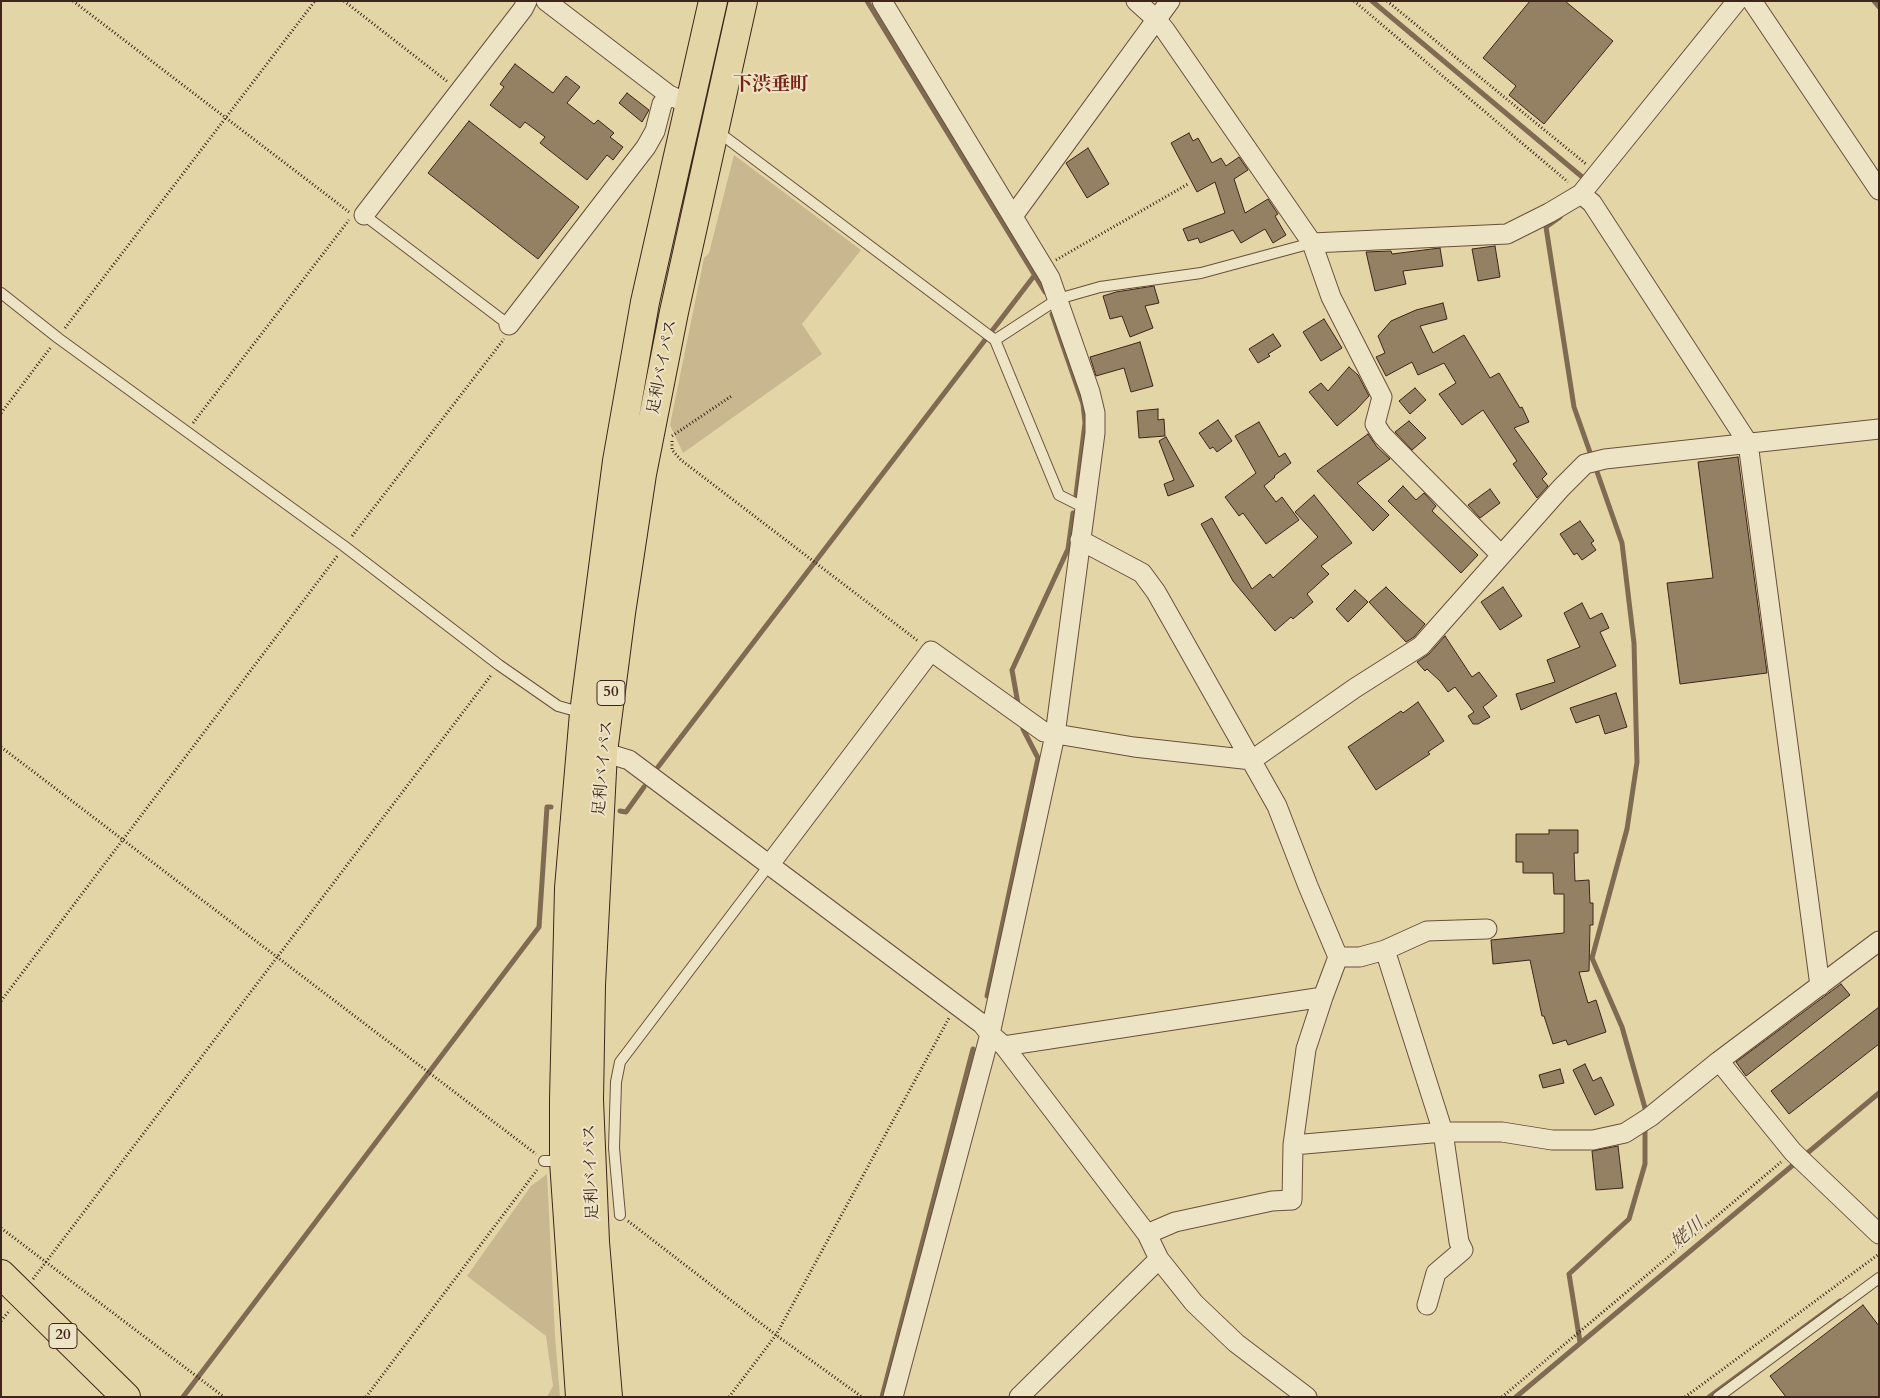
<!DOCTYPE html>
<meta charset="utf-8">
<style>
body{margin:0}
#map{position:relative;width:1880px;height:1398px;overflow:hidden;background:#e4d5a7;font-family:Cardo,serif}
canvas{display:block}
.frame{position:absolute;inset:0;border:2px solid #3e241a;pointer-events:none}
</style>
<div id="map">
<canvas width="1880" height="1398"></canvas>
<div class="frame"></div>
</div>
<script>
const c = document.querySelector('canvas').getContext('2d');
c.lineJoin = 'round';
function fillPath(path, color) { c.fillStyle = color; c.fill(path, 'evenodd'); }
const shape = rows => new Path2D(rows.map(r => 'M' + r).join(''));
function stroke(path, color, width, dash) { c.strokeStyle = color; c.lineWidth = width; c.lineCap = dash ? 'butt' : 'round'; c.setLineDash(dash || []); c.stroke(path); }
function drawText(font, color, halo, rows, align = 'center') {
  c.font = font + ' Cardo,"Noto Serif JP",serif'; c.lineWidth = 4; c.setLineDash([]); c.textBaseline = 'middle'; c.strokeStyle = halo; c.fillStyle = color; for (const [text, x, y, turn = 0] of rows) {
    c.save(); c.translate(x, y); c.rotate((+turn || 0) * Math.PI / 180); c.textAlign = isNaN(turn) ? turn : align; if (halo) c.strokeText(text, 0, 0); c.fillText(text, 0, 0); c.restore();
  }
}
const green = shape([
 [734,155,861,250,802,324,822,354,683,453,670,425,704,258,709,253],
 [547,1174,555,1336,560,1397,547,1397,553,1386,546,1336,467,1276,531,1186]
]);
const stream = shape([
 [867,1,1045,292],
 [1372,1,1587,181],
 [1874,1,1879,7],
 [1560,217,1546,227,1574,407,1592,458],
 [1052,314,1083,404,1085,423,1076,495],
 [1595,466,1622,543,1634,643,1637,762,1627,829,1592,958,1622,1027,1645,1108,1645,1115],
 [1018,704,1012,670,1068,549,1073,513],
 [658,767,1034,276],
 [620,811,626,812,644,787],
 [987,996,1038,758,1023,729],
 [1580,1342,1569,1274,1629,1219,1645,1164,1645,1126],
 [183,1397,539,927,547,807,551,807],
 [882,1397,973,1049],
 [1516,1397,1879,1093],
 [1709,1397,1840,1301]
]);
const building = shape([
 [1530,1,1565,1,1613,41,1544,124,1509,95,1516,86,1483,58,1530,1],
 [515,64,553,93,566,76,580,87,567,103,594,124,598,120,614,133,610,137,623,147,613,160,607,155,587,180,540,143,545,137,525,122,520,128,490,105,504,87,500,84,515,64],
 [627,93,649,110,642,122,619,103,627,93],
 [469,121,579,207,538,259,428,173,469,121],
 [1189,133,1193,141,1198,138,1212,163,1221,158,1226,166,1239,157,1248,170,1234,179,1245,213,1268,199,1278,214,1275,216,1286,235,1273,243,1265,229,1241,243,1233,230,1200,243,1198,238,1188,241,1183,229,1225,213,1215,182,1197,192,1171,143,1189,133],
 [1088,148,1109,184,1087,198,1066,163,1088,148],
 [1495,246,1500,277,1478,281,1472,249,1495,246],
 [1440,248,1443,266,1403,271,1406,284,1375,291,1366,252,1391,251,1392,254,1440,248],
 [1154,286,1159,303,1145,306,1153,328,1130,337,1122,316,1110,319,1103,296,1116,292,1154,286],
 [1443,303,1447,319,1420,326,1433,353,1464,335,1490,378,1499,373,1520,408,1522,407,1529,422,1514,428,1547,474,1542,479,1548,486,1537,498,1513,464,1517,461,1483,410,1462,425,1439,394,1456,383,1444,363,1418,375,1412,362,1386,376,1376,357,1385,353,1378,336,1391,321,1416,310,1443,303],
 [1324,319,1342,348,1321,361,1303,332,1324,319],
 [1273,334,1281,346,1268,354,1270,356,1258,363,1249,349,1273,334],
 [1140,342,1153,386,1131,392,1124,368,1096,376,1090,357,1140,342],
 [1349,367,1358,375,1369,396,1356,410,1337,426,1309,392,1321,383,1328,391,1349,367],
 [1415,388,1426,400,1410,414,1399,401,1415,388],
 [1158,409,1158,420,1164,419,1165,436,1139,438,1137,411,1158,409],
 [1218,420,1232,441,1217,452,1213,447,1210,449,1199,433,1218,420],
 [1409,421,1426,438,1412,450,1395,432,1409,421],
 [1259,422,1279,457,1285,453,1291,463,1274,476,1275,477,1264,486,1276,502,1282,497,1299,520,1266,544,1243,513,1239,516,1225,497,1256,473,1235,436,1259,422],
 [1368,434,1377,447,1390,459,1357,483,1389,515,1373,531,1317,471,1368,434],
 [1166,437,1194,486,1168,496,1164,484,1174,480,1159,441,1166,437],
 [1738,457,1767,673,1680,684,1667,583,1713,578,1698,462,1738,457],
 [1403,486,1416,500,1424,493,1436,506,1432,511,1478,555,1461,573,1388,501,1403,486],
 [1490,489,1500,503,1480,518,1468,505,1490,489],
 [1314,495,1352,543,1321,566,1329,574,1307,594,1313,602,1293,619,1291,617,1275,631,1233,581,1201,524,1212,518,1252,589,1270,574,1273,578,1318,537,1295,512,1314,495],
 [1580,521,1594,541,1591,543,1596,550,1582,560,1577,553,1574,555,1560,534,1580,521],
 [1386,587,1402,603,1425,624,1414,637,1406,642,1369,602,1386,587],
 [1503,587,1522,616,1500,630,1481,602,1503,587],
 [1355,590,1368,602,1348,622,1336,609,1355,590],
 [1582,603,1590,619,1602,613,1609,628,1600,632,1616,666,1521,710,1516,694,1555,682,1547,660,1580,647,1564,613,1582,603],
 [1445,636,1472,677,1479,672,1497,696,1483,707,1490,717,1478,724,1473,724,1468,716,1474,712,1455,687,1448,692,1440,681,1427,669,1425,671,1417,662,1429,654,1445,636],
 [1616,693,1627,727,1605,734,1599,715,1576,723,1570,708,1616,693],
 [1418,702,1444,741,1428,752,1430,754,1376,790,1348,747,1401,711,1403,713,1418,702],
 [1549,830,1578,830,1578,853,1574,853,1575,881,1589,880,1590,903,1593,903,1593,925,1590,925,1589,971,1579,972,1588,1003,1596,1000,1606,1032,1568,1045,1566,1040,1553,1044,1544,1016,1542,1016,1530,960,1493,964,1491,940,1564,933,1564,894,1554,894,1553,873,1523,873,1523,862,1516,862,1516,834,1549,834,1549,830],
 [1841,984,1850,995,1746,1076,1736,1062,1841,984],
 [1879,1007,1879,1044,1789,1114,1771,1091,1879,1007],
 [1585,1064,1593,1081,1601,1077,1614,1105,1595,1115,1573,1070,1585,1064],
 [1560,1069,1564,1083,1543,1088,1539,1075,1560,1069],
 [1618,1146,1623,1188,1596,1190,1592,1151,1618,1146],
 [1863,1305,1879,1326,1879,1397,1786,1397,1770,1376,1863,1305]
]);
const path = shape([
 [73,1,349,212],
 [344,1,448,82],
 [1354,1,1568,182],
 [1387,1,1586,164],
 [1056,260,1188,184],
 [65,328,315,1],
 [1,413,51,347],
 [193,423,349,220],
 [672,436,733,395],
 [672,441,672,450,681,460,918,641],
 [352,536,504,339],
 [1,747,536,1154],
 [1,1001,338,555],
 [628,1221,776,1335,862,1397],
 [1,1228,224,1397],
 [33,1279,492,674],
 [1,1321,10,1310],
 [366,1397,537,1170],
 [729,1397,776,1335,949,1018],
 [1502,1397,1781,1162],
 [1685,1397,1879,1254]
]);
const lane = shape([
 [717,131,995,340,1059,495,1085,508],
 [364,215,509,325],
 [1,293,58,338,344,546,499,665,558,706,583,713],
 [995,340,1058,299,1100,287,1201,273,1312,243],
 [544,1161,563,1161],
 [620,1215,614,1148,616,1082,620,1062,770,864],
 [1718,1397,1879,1278]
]);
const street = shape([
 [546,1,669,95,680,100],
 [882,1,1050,278,1090,392,1095,413,1095,433,1055,735,990,1034,893,1397],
 [1136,1,1157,20,1165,30,1312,243,1331,297,1382,397,1375,424,1382,435,1501,555],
 [1752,1,1879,190],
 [1581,194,1592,203,1748,443,1820,986],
 [364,215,523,9,527,1],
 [1013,216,1170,1],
 [1312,243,1507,234,1549,213,1581,194,1737,1],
 [509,325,646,147,655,131,662,104,669,95],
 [1080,540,1142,573,1156,592,1277,806,1308,886,1338,957,1323,997,1306,1049,1293,1145,1292,1200,1272,1201,1175,1222,1147,1234],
 [603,752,629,760,982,1024,990,1034,1004,1046,1147,1234,1159,1259,1194,1303,1236,1343,1307,1397],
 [770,864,931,651,1044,732,1134,747,1252,760,1355,688,1421,646,1561,488,1585,464,1605,459,1879,429],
 [1385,950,1427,931,1487,929],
 [1338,957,1360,957,1385,950,1443,1132,1459,1242,1463,1250,1436,1273,1427,1305],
 [1004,1046,1323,997],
 [1719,1061,1793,1152,1879,1234],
 [1293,1145,1443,1132,1502,1132,1552,1140,1593,1140,1625,1133,1650,1117,1719,1061,1879,941],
 [1019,1397,1159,1259]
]);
const primary = shape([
 [1,1274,126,1397]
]);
const highway = shape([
 [580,1397,564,1161,564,1099,569,888,584,713,617,461,645,302,713,1],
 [608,1397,595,1242,589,1100,591,985,603,752,621,613,642,474,674,312,743,1]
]);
const shields = [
 [611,693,28],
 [63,1336,28]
];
const shieldNames = [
 ["50",611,693],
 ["20",63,1336]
];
const streetNames = [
 ["足利バイパス",663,367,-79],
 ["足利バイパス",604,768,-85],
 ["足利バイパス",592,1172,-92]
];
const waterNames = [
 ["姥川",1688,1234,-40]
];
const quarterNames = [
 ["下渋垂町",771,86]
];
fillPath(green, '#c8b78f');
stroke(stream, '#806a52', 5);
fillPath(building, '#948063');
stroke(building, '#3e241a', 1);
stroke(lane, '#68503d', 12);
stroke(street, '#68503d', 21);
stroke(primary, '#3e241a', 30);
stroke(highway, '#3e241a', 30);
stroke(path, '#3e241a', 3, [1, 2.5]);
stroke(lane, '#ede4c6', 10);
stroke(street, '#ede4c6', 19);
stroke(primary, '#e4d5a7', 28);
stroke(highway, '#e4d5a7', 28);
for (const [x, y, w] of shields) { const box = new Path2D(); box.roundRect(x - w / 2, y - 12.5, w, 25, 4); c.fillStyle = '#ede4c6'; c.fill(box); stroke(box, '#3e241a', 1); }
drawText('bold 15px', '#3e241a', null, shieldNames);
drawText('16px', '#3e241a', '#ede4c6', streetNames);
drawText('italic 18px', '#5f4736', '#ede4c6', waterNames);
drawText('bold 19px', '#7a1f14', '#ede4c6', quarterNames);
</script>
